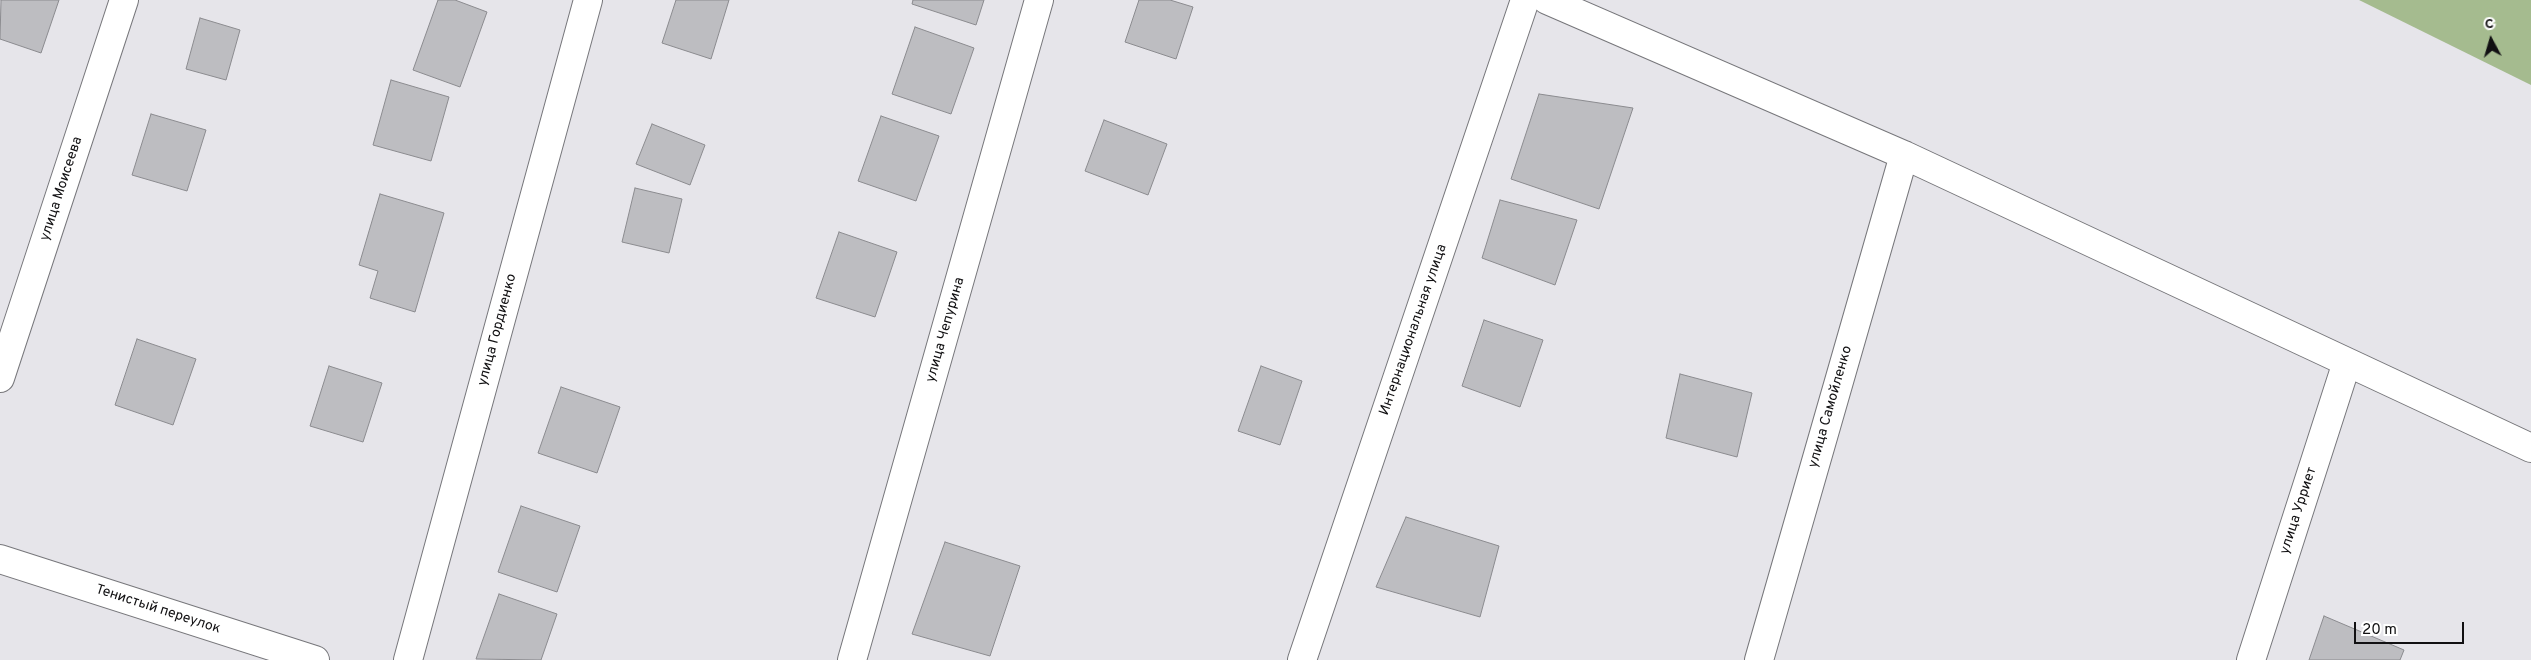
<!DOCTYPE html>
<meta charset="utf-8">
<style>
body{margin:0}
#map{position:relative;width:2531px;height:660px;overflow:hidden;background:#e6e5ea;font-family:Overpass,sans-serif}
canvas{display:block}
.north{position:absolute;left:2466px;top:15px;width:50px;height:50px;-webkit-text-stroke:4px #fff;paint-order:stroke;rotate:354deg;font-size:14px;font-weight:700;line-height:20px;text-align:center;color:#111012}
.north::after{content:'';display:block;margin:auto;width:18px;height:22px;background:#111012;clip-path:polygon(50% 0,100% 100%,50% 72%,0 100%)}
.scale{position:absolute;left:2354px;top:622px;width:110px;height:22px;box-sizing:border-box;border:2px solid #111012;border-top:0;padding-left:6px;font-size:15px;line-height:18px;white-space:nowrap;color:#111012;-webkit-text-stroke:4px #fff;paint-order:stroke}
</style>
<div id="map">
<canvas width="2531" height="660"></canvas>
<div class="north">С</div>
<div class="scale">20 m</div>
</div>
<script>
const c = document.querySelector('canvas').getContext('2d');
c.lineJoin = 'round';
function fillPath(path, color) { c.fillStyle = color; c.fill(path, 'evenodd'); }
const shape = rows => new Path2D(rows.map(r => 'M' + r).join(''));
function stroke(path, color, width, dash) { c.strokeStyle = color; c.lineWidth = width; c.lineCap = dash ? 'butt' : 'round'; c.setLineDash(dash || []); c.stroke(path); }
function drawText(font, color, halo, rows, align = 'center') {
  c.font = font + ' Overpass,sans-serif'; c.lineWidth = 4; c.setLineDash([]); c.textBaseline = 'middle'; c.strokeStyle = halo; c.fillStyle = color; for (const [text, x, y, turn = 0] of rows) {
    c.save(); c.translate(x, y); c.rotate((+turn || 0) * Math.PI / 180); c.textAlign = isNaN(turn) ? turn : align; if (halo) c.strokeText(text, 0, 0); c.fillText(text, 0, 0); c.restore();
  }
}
const forest = shape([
 [2359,0,2531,0,2531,85]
]);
const building = shape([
 [1,0,59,0,41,53,0,39,1,0],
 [438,0,455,0,487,12,460,87,413,70,438,0],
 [676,0,729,0,711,59,662,43,676,0],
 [913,0,984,0,976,25,912,4,913,0],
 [1139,0,1170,0,1193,7,1176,59,1125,42,1139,0],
 [200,18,240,30,226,80,186,69,200,18],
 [915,27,974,48,951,114,892,94,915,27],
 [391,80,449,97,431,161,373,145,391,80],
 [1539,94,1633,108,1599,209,1511,179,1539,94],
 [151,114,206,130,187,191,132,175,151,114],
 [881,116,939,136,916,201,858,181,881,116],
 [1104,120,1167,144,1148,195,1085,171,1104,120],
 [652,124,705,145,690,185,636,164,652,124],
 [635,188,682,199,669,253,622,242,635,188],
 [380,194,444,213,415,312,370,298,378,271,359,265,380,194],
 [1500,200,1577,220,1555,285,1482,258,1500,200],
 [839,232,897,252,875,317,816,298,839,232],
 [1484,320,1543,340,1520,407,1462,386,1484,320],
 [137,339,196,359,173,425,115,405,137,339],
 [329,366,382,383,363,442,310,426,329,366],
 [1261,366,1302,381,1280,445,1238,431,1261,366],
 [1680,374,1752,393,1737,457,1666,438,1680,374],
 [561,387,620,407,597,473,538,453,561,387],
 [521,506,580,526,557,592,498,572,521,506],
 [1406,517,1499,546,1480,617,1376,587,1406,517],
 [945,542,1020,566,990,656,912,634,945,542],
 [499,594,557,614,541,660,476,659,499,594],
 [2324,616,2404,650,2400,660,2309,660,2324,616]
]);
const minor = shape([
 [1547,0,1904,155,2531,448],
 [0,378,124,0],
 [0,559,315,660],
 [408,660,588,0],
 [852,660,1039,0],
 [1302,660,1525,0],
 [1759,660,1904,155],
 [2251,660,2347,362]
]);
const streetNames = [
 ["улица Моисеева",62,189,-72],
 ["улица Гордиенко",498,330,-75],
 ["улица Чепурина",946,330,-74],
 ["Интернациональная улица",1414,330,-71],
 ["улица Самойленко",1831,407,-74],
 ["улица Урриет",2299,511,-72],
 ["Тенистый переулок",158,610,18]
];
fillPath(forest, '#a5bb8f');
fillPath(building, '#bdbdc1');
stroke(building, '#8b8b8f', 1);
stroke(minor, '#77777b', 30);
stroke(minor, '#fff', 28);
drawText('14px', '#111012', '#fff', streetNames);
</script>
